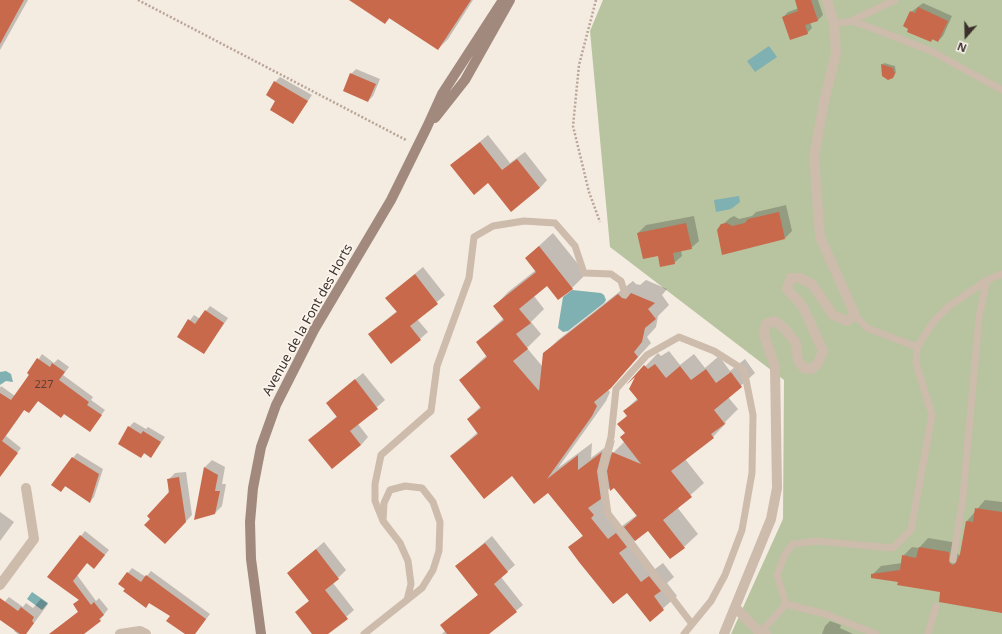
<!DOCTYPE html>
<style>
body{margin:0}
#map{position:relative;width:1002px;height:634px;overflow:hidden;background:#f4ebe1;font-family:"Noto Sans",sans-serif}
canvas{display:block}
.north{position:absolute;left:946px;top:16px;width:40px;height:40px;-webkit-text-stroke:3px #fbf5ee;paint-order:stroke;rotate:200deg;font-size:11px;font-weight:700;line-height:16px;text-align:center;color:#3b302b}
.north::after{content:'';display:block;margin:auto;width:14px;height:18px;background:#3b302b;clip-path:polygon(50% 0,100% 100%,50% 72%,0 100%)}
</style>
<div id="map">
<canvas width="1002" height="634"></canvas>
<div class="north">N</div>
</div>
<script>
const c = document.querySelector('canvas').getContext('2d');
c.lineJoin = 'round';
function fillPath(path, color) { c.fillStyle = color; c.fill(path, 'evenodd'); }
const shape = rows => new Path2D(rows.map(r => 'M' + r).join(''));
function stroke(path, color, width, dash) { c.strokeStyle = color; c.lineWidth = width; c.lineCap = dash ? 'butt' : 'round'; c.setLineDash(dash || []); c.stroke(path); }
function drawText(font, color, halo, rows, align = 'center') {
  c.font = font + ' "Noto Sans",sans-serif'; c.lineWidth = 3.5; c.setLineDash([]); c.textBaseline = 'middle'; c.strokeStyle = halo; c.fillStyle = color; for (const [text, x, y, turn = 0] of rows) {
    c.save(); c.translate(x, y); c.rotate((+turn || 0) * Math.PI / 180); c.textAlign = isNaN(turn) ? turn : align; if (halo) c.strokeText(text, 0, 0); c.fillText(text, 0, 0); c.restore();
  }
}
const green = shape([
 [603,0,1002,0,1002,634,731,634,783,519,784,380,610,247,590,31]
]);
const water = shape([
 [769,46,777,57,755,72,747,61],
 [739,196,740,202,731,209,716,212,714,200],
 [572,290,601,293,604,295,606,300,604,303,568,331,563,332,558,328,563,297],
 [6,371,11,374,13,382,6,381,0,385,0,372],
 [32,592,48,603,42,610,27,599]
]);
const shadow = shape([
 [0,0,28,0,0,50],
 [351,0,473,0,448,39,438,49,390,18,385,23],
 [796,0,818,0,823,15,818,20,810,22,812,28,807,33,783,17,788,12,799,8],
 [923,3,952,16,943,36,938,41,933,39,931,41,911,12],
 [884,63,895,66,896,73,893,75,882,65],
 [356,69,380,79,373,96,368,101,351,74],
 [280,77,312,95,293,123,276,101,275,82],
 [488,135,510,163,525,152,547,180,540,188,452,165],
 [786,205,792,231,785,238,722,225,730,218,734,216,739,219,752,216,756,212],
 [694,216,699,241,691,248,681,250,682,256,674,263,658,255,638,233,646,225],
 [553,233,586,274,572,288,548,285,534,296,544,309,531,322,541,334,527,348,542,366,544,354,558,340,633,281,636,284,640,285,646,280,667,289,662,295,669,305,658,316,656,327,647,337,651,343,608,390,610,392,606,401,558,468,592,443,591,458,615,440,611,455,625,441,628,416,624,411,638,398,636,376,658,353,661,356,669,351,680,365,694,354,705,368,719,356,730,371,745,359,755,373,728,397,738,409,725,422,726,423,713,437,685,459,704,483,677,507,698,534,684,547,648,529,634,541,655,569,663,563,674,577,667,583,677,596,650,620,627,592,570,548,583,535,548,492,512,474,451,456,478,432,468,419,481,406,460,380,487,355,477,342,504,318,495,306,508,292,536,270,526,258],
 [614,487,637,515,622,526,604,503,603,495,610,488],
 [423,267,445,295,417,319,428,332,420,339,369,334,397,311,386,298],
 [210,306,228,318,204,353,178,336,194,315,200,319],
 [42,354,54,363,58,359,69,367,63,375,93,397,91,400,105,410,92,427,39,400,29,412,25,409,6,436,21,448,6,467,0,462,0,388,1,386,15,396],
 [363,373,385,400,358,424,368,437,361,445,310,440,337,416,327,403],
 [134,422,146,429,148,427,165,437,151,457,145,453,141,457,129,427],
 [77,453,103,469,94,497,90,502,66,486,61,491,52,485],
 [212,460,225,467,222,484,226,484,222,506,215,513,196,518,205,467],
 [186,472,192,515,171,537,168,480,175,473],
 [985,500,1002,502,1002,612,941,592,872,575,881,566,902,563,903,556,912,547,919,548,928,538,958,543,957,553,960,556,967,521],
 [0,512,14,522,0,541],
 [85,531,109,550,94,568,88,562,77,575,96,601,99,598,108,609,100,620,82,634,56,634,54,631,79,611,74,605,79,599,48,577],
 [492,536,515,565,501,577,523,605,488,634,442,634,446,630,449,618,479,594,464,560],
 [324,542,346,570,333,583,354,610,327,634,313,634,296,612,310,600,288,573],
 [132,568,146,577,151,571,210,614,195,634,187,634,171,616,150,602,146,606,119,584],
 [9,597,23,607,26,603,33,608,41,599,48,604,26,634,18,634,14,631,16,629,0,612,0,607],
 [830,621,841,625,840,628,853,634,822,634,825,626]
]);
const building = shape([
 [0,0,24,0,0,44],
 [349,0,471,0,438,50,389,18,385,24],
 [795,0,811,0,818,21,805,25,808,34,790,40,782,17,798,11],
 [918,7,948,21,938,42,932,39,931,42,907,32,908,29,903,26,910,11,915,13],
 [881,64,893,68,895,74,893,78,888,80,882,76],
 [350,73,376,84,368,102,343,91],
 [274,81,308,101,293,124,270,110,275,101,266,95],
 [480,142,502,170,517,159,540,188,511,212,488,183,474,195,450,165],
 [779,212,785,239,722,255,717,230,721,224,727,223,732,226,745,223,748,219],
 [686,223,692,249,673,253,675,264,660,267,658,256,643,259,637,233],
 [539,246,573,289,558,300,547,286,519,309,531,323,516,334,528,349,513,361,539,391,543,353,618,294,622,298,626,299,631,293,655,303,648,309,656,319,645,328,642,342,634,352,638,357,611,388,594,402,597,406,592,416,547,479,578,455,578,470,602,452,597,471,601,499,588,508,594,515,591,518,608,539,616,533,627,547,619,553,641,582,649,576,661,591,654,596,664,610,650,622,627,593,613,604,579,562,568,547,583,536,548,493,534,504,512,476,484,499,450,456,478,434,467,419,481,408,459,380,487,357,476,342,504,320,493,306,536,272,525,258],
 [415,274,438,304,410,326,421,340,391,364,368,334,397,312,385,298],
 [205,310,224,323,204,354,177,337,188,319,195,324],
 [37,358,50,367,52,363,65,372,59,380,89,402,87,405,102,415,90,432,64,414,61,418,38,401,29,413,24,410,2,441,18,453,0,477,0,393,11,400,29,375,27,373],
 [655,364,666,378,680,366,691,380,706,369,716,383,731,372,742,387,714,410,725,424,711,434,714,438,671,471,692,497,663,520,685,548,670,559,648,531,635,541,624,527,637,516,614,488,610,491,607,471,612,452,641,464,620,437,625,433,617,424,627,416,623,411,638,400,629,389,635,377,626,385,644,365,648,369],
 [355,379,378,409,350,431,361,445,332,469,308,440,337,417,326,403],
 [128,426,141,434,143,431,161,442,151,458,144,453,141,458,118,444],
 [72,457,99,474,90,503,65,486,61,492,51,485],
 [204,467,218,475,215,491,220,491,215,514,194,520],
 [179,477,186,522,165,544,144,525,150,519,147,516,169,492,167,479],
 [975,508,1002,512,1002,613,939,602,940,592,897,585,898,582,871,578,871,574,900,570,902,555,916,558,919,547,949,552,949,562,952,565,955,564,960,554,966,521,973,522],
 [80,535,105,555,94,569,87,563,73,581,91,605,94,602,104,615,99,619,101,621,84,634,49,634,78,612,73,604,79,600,47,577],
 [485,543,508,572,494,584,517,612,489,634,447,634,440,625,478,595,455,566],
 [316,549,339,579,325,590,348,619,328,634,312,634,295,612,309,601,287,573],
 [127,572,141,582,146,575,206,619,195,634,185,634,166,621,170,616,149,603,146,608,123,591,125,589,118,584],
 [0,598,18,611,21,607,34,617,32,621,34,623,26,634,20,634,0,620]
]);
const path = shape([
 [138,0,406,140],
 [596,0,579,65,573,126,589,192,600,222]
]);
const lane = shape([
 [851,21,895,0],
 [834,24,851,21,872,28,931,51,1002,90],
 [855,315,867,328,917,347],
 [383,521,375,501,375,484,381,455,431,411,437,366,469,278,474,237,493,226,524,221,555,223,575,246,584,273,611,274,621,281,625,294],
 [953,560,963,497,979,317,987,280],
 [786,604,777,575,785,554,793,544,816,541,893,548,911,530,932,415,916,363,917,347,934,321,948,307,987,280,1002,274],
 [760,633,786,604,825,614,876,634],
 [364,634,422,588,433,570,439,551,440,522,433,502,422,488,405,486,390,490,384,503,383,521,400,543,408,561,411,584,407,600],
 [684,634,711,601,725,575,742,530,752,473,753,415,744,370,714,351,679,337,647,355,616,389,611,437,602,471,608,514,692,624],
 [928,634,936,606]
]);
const street = shape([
 [0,585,34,539,26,488],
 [735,607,760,633,766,634],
 [120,634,140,631,146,634],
 [724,634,771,519,777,488,775,367,764,335,766,324,774,321,783,327,796,343,798,361,804,368,812,369,818,363,823,351,803,307,787,289,791,278,800,278,812,284,833,315,847,321,855,315,820,237,814,156,824,102,836,54,834,24,827,0]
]);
const secondary = shape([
 [435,118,465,80,510,0],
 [261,634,251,559,250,522,253,488,261,447,276,405,314,330,391,200,427,127,442,94,503,0]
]);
const numberNames = [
 ["227",44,385]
];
const streetNames = [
 ["Avenue de la Font des Horts",308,320,-61]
];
fillPath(green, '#b8c4a0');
fillPath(water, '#7fb0b2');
fillPath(shadow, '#0003');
fillPath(building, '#c8694b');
stroke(path, '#b9a596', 2.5, [2, 2]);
stroke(lane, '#cdbbac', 7);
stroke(street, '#cdbbac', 10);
stroke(secondary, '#a18a7d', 10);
drawText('11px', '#5e3e33', null, numberNames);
drawText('13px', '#3b302b', '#fbf5ee', streetNames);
</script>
